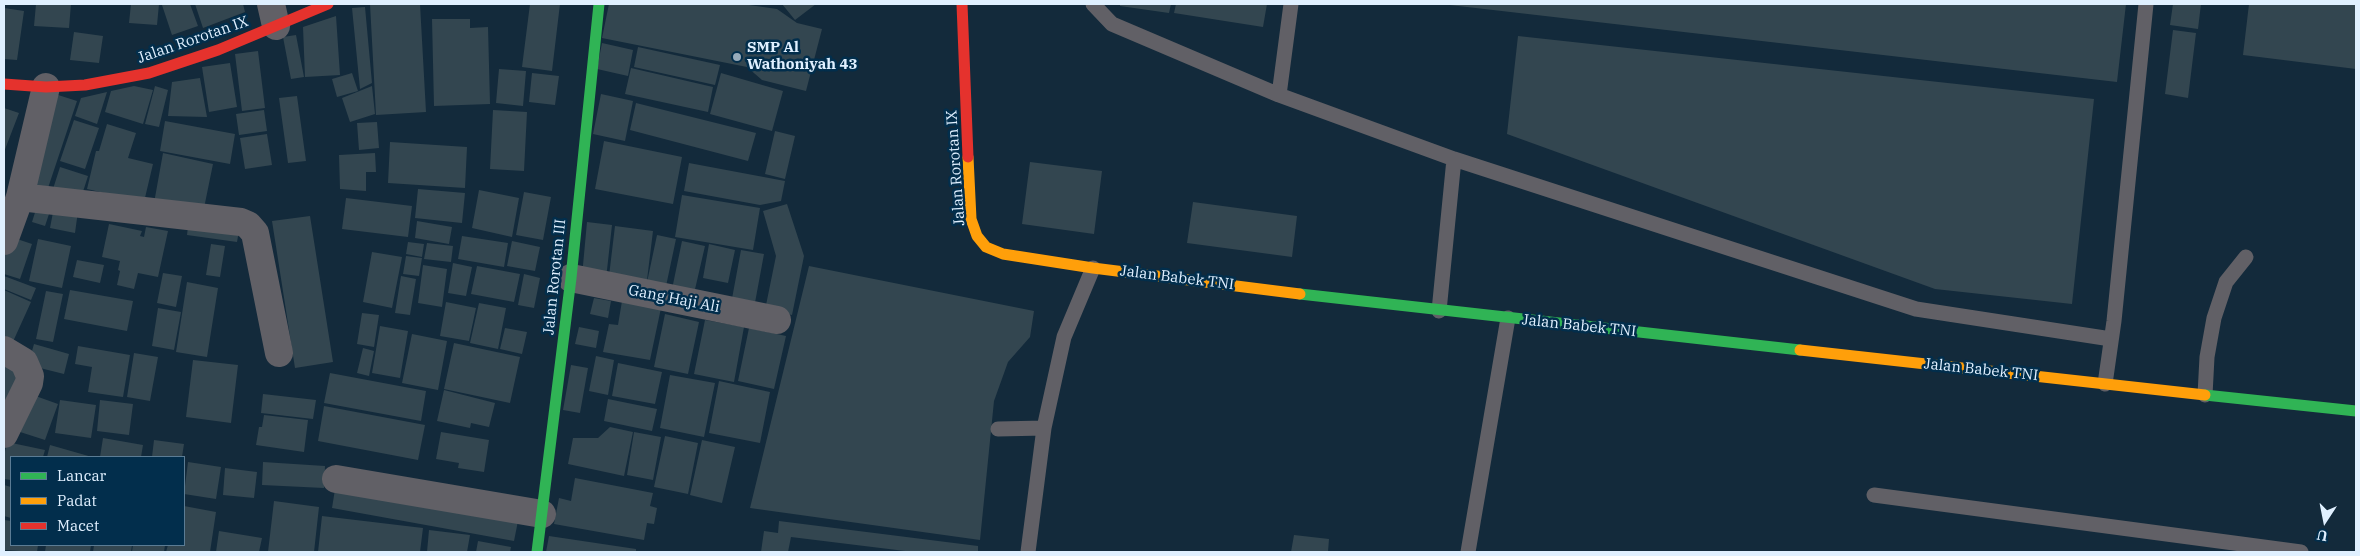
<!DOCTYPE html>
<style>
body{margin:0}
#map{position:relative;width:2360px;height:556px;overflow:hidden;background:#132a3b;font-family:"IBM Plex Serif",serif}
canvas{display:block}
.frame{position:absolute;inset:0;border:5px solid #e0f0ff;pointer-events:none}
.legend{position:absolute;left:10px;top:456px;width:175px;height:90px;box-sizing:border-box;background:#022e4c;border:1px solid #5b7c94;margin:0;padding:6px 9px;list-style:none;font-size:15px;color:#e0f0ff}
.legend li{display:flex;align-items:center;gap:10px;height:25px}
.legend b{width:25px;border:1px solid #5b7c94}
.north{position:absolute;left:2300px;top:496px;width:50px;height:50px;-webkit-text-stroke:4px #022e4c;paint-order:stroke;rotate:191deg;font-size:14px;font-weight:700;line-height:20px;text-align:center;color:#e0f0ff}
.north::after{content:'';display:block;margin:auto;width:18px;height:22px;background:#e0f0ff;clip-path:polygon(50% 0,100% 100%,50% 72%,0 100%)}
</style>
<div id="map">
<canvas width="2360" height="556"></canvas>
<div class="frame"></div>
<ul class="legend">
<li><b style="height:6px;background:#30b455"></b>Lancar</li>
<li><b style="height:6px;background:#ff9f0a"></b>Padat</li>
<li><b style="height:6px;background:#e5322d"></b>Macet</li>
</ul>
<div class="north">U</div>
</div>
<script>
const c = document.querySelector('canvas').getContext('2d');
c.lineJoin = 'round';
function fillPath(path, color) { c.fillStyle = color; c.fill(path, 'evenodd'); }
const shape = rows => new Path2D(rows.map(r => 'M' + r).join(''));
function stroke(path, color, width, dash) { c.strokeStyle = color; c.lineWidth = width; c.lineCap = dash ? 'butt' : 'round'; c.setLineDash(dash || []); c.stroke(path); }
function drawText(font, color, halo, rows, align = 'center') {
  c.font = font + ' "IBM Plex Serif",serif'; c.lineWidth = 5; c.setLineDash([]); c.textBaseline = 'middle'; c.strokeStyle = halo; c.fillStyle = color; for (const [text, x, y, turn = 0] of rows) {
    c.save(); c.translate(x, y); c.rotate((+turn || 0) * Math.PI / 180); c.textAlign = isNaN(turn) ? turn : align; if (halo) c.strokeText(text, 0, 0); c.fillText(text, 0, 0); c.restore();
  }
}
const building = shape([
 [36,4,71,4,69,28,34,26],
 [131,4,159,4,157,25,129,23],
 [166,4,190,4,198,26,172,35,162,5],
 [195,4,243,4,245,12,203,28],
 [370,4,420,4,426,112,376,115],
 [530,4,560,4,552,71,522,67],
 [609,4,742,4,777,9,797,23,822,29,806,91,762,80,747,67,602,38],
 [782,4,816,4,795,20],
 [1120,4,1171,4,1169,13,1120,6],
 [1176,4,1267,4,1263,27,1174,13],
 [1441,4,2126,4,2117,82],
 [2173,4,2201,4,2198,29,2170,25],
 [2249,4,2356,4,2356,69,2243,55],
 [365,7,372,83,360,89,352,8],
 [4,8,24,11,17,60,4,59],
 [336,16,340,75,305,77,303,27],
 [432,19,470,19,470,28,488,27,490,104,434,106],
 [2173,30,2196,33,2188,98,2165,94],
 [74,32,103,36,99,63,70,60],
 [296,35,304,77,291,79,283,37],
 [1518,36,2094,99,2072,304,1935,289,1507,134],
 [602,43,633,50,628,76,597,69],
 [638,47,720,65,715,85,634,67],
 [258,51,265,108,242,111,235,54],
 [230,63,237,107,209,112,202,67],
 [631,68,713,87,708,112,625,94],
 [499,69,526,71,523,106,496,103],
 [352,73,358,91,337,97,332,79],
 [532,73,559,76,555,105,529,102],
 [721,73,783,91,772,131,710,114],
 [200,78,207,117,168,116,172,82],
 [134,86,153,90,143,124,105,112,111,91],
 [155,86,168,90,159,127,145,124],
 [372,86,375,114,350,122,342,98],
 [107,92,97,124,75,116,81,98],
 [55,94,77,101,47,191,25,184],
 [601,94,633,101,625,141,593,134],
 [297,96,306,161,288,163,279,98],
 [636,103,756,133,748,161,630,130],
 [4,108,19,113,4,152],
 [264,110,267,131,239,135,236,114],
 [493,110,527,112,524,171,490,169],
 [74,120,99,128,85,169,60,161],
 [165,121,235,134,230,164,160,151],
 [377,122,379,148,359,150,357,123],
 [107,124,136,133,128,158,153,164,144,202,87,189,96,151,99,151],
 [775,131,795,136,785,179,765,174],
 [267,134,272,165,245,169,240,138],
 [604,141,682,157,673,204,595,189],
 [390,142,467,147,465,188,388,183],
 [163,153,213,164,203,213,154,203],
 [375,153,376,172,366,172,366,191,340,189,339,155],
 [1030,162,1102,171,1094,234,1022,224],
 [689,163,785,181,781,201,760,205,684,191],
 [60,167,88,176,81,198,53,189],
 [418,189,465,193,462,223,415,218],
 [479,190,519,198,512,237,472,228],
 [524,192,551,197,543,240,516,235],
 [682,195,760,208,753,250,675,237],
 [346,198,412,206,408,237,342,229],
 [1193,202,1297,216,1292,257,1187,243],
 [38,203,51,208,45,226,32,222],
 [787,204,804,256,792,315,765,310,776,256,763,211],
 [54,207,78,211,75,233,50,228],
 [310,216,333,362,295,368,272,221],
 [189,218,240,225,237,242,187,235],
 [417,221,452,227,449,244,415,238],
 [587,222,612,225,606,279,582,276],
 [109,224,142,231,140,236,144,237,146,227,168,231,158,277,138,273,134,289,117,285,120,271,118,270,120,261,102,257],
 [615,226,653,231,647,280,609,276],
 [657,235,676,239,665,291,646,287],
 [8,236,32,244,20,279,4,274,4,249],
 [462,236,508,243,504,267,458,259],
 [38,239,71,246,62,288,29,281],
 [512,241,540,247,535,271,507,266],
 [682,241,705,246,693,298,671,294],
 [408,242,424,244,422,257,406,254],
 [427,243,453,246,451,262,424,259],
 [211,244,225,246,220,277,206,275],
 [709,244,735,250,728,283,703,278],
 [741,250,764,254,754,308,731,304],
 [372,252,402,257,392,308,363,302],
 [406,256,422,258,419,276,403,274],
 [77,260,104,265,100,283,73,277],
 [453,263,472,267,466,296,448,293],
 [423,265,447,269,442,307,418,303],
 [477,266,520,274,514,302,471,294],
 [809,266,1034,311,1030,337,1008,362,994,401,980,540,750,508],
 [163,273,182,276,176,307,157,303],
 [524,274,540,278,534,308,518,305],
 [4,276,36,288,31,300,4,289],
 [401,276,416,279,410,315,395,313],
 [187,282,218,288,207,357,176,352],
 [4,290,31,302,11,346,4,342],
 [70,290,133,301,127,331,64,319],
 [46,291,63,294,53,342,36,339],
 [594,298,611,301,608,318,590,314],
 [622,301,661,308,650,360,603,352,609,324,618,325],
 [446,302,476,308,469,341,440,336],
 [479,303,506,308,498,349,470,343],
 [158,308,181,312,174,350,152,346],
 [362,313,379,315,374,347,357,344],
 [665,314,699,322,688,374,654,367],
 [705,320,744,327,734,382,694,374],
 [380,326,408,331,400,378,372,373],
 [579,327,599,331,596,348,575,344],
 [505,328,527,332,522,354,500,349],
 [749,328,786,336,774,389,738,381],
 [412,334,447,341,438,390,402,383],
 [454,343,520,357,510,403,444,389],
 [34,344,69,354,64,374,28,365],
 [78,346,130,355,123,397,88,392,92,367,75,364],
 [363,348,374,351,369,376,357,373],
 [134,353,158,357,150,401,127,397],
 [596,356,614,360,608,395,589,391],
 [193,360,238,365,231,423,186,417],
 [618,363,662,372,655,404,612,396],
 [571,365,588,368,580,413,563,410],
 [4,366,26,375,4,419],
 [330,373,426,391,421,421,324,403],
 [670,375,715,383,704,437,660,428],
 [719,381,770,392,760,443,709,433],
 [444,390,495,403,489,427,471,423,470,428,437,421],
 [30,394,58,404,45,440,17,431],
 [263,394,316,400,313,419,261,413],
 [608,399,657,409,652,431,604,421],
 [60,400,96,405,91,438,55,433],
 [100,400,133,404,129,435,97,431],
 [324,406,425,425,418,460,318,441],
 [264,415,308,420,304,452,256,445,259,427,262,427],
 [610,427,633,432,624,476,568,464,573,438,598,438],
 [441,432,489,440,484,472,458,468,459,463,436,459],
 [634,432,661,437,653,480,627,475],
 [665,436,698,443,688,494,654,487],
 [103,438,143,445,141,457,100,457],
 [154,440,184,444,182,457,152,457],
 [702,440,735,447,722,503,690,495],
 [7,442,45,450,43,457,11,457,11,480,4,479,4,456],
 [50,445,92,457,47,457],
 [188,462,221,467,216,499,184,494],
 [263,462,325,466,324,488,262,485],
 [225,468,257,472,254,498,223,495],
 [575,478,653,493,650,506,657,508,654,524,647,523,644,540,554,524,559,498,571,501],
 [336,483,519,516,514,541,332,508],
 [4,485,11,487,11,518,4,516],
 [274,501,319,507,314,552,268,552],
 [184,506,216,512,210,552,166,552,168,545,184,545],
 [322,516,423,528,420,552,318,552],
 [4,520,11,521,11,545,38,545,37,552,4,550],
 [779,521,978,546,978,552,913,552,791,537,788,552,761,552,764,531,778,533],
 [429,530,470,535,467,552,427,552],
 [219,531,262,538,259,552,216,552],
 [1294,535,1329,539,1328,552,1291,552],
 [549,536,636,549,636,552,546,552],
 [478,541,511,547,510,552,476,552],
 [46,545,91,545,90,552,45,552],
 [94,545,132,545,131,552,93,552],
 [133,545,165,545,164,552,132,552]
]);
const lane = shape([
 [1093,4,1112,24,1279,95,1454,159,1916,309,2111,339],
 [1279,95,1291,4],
 [1439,311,1454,159],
 [2105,384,2114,321,2146,4],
 [2205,395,2207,357,2214,318,2226,282,2246,257],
 [998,429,1044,428],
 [1874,495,2301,552],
 [1028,552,1044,428,1064,337,1093,268],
 [1468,552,1508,318]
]);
const street = shape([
 [271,4,276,26],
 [20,197,241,222,248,225,255,233,279,353],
 [4,241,20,197,46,87],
 [571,278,777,320],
 [4,350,24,362,30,376,29,383,4,434],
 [336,479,542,514]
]);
const fast = shape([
 [1300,294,1800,350],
 [2205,395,2356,411],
 [537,552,571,278,599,4]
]);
const slow = shape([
 [968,157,971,219,977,236,986,247,1003,254,1093,268,1300,294],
 [1800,350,2205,395]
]);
const jam = shape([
 [962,4,968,157],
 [4,84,46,87,85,85,149,73,218,50,328,4]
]);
const markers = [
 [737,57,5,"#98abba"]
];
const streetNames = [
 ["Jalan Rorotan IX",193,40,-19],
 ["Jalan Rorotan IX",956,168,-94],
 ["Jalan Rorotan III",555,277,-84],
 ["Jalan Babek TNI",1177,278,7],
 ["Gang Haji Ali",674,299,11],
 ["Jalan Babek TNI",1579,326,6],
 ["Jalan Babek TNI",1981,370,6]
];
const poiNames = [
 ["SMP Al",747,48],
 ["Wathoniyah 43",747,65]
];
fillPath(building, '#334650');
stroke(lane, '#616066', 15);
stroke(street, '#616066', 28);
stroke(fast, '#30b455', 11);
stroke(slow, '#ff9f0a', 11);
stroke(jam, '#e5322d', 11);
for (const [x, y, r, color] of markers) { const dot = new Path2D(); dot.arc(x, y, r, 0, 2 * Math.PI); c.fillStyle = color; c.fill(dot); stroke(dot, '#022e4c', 2); }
drawText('15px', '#e0f0ff', '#022e4c', streetNames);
drawText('bold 15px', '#e0f0ff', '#022e4c', poiNames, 'left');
</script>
